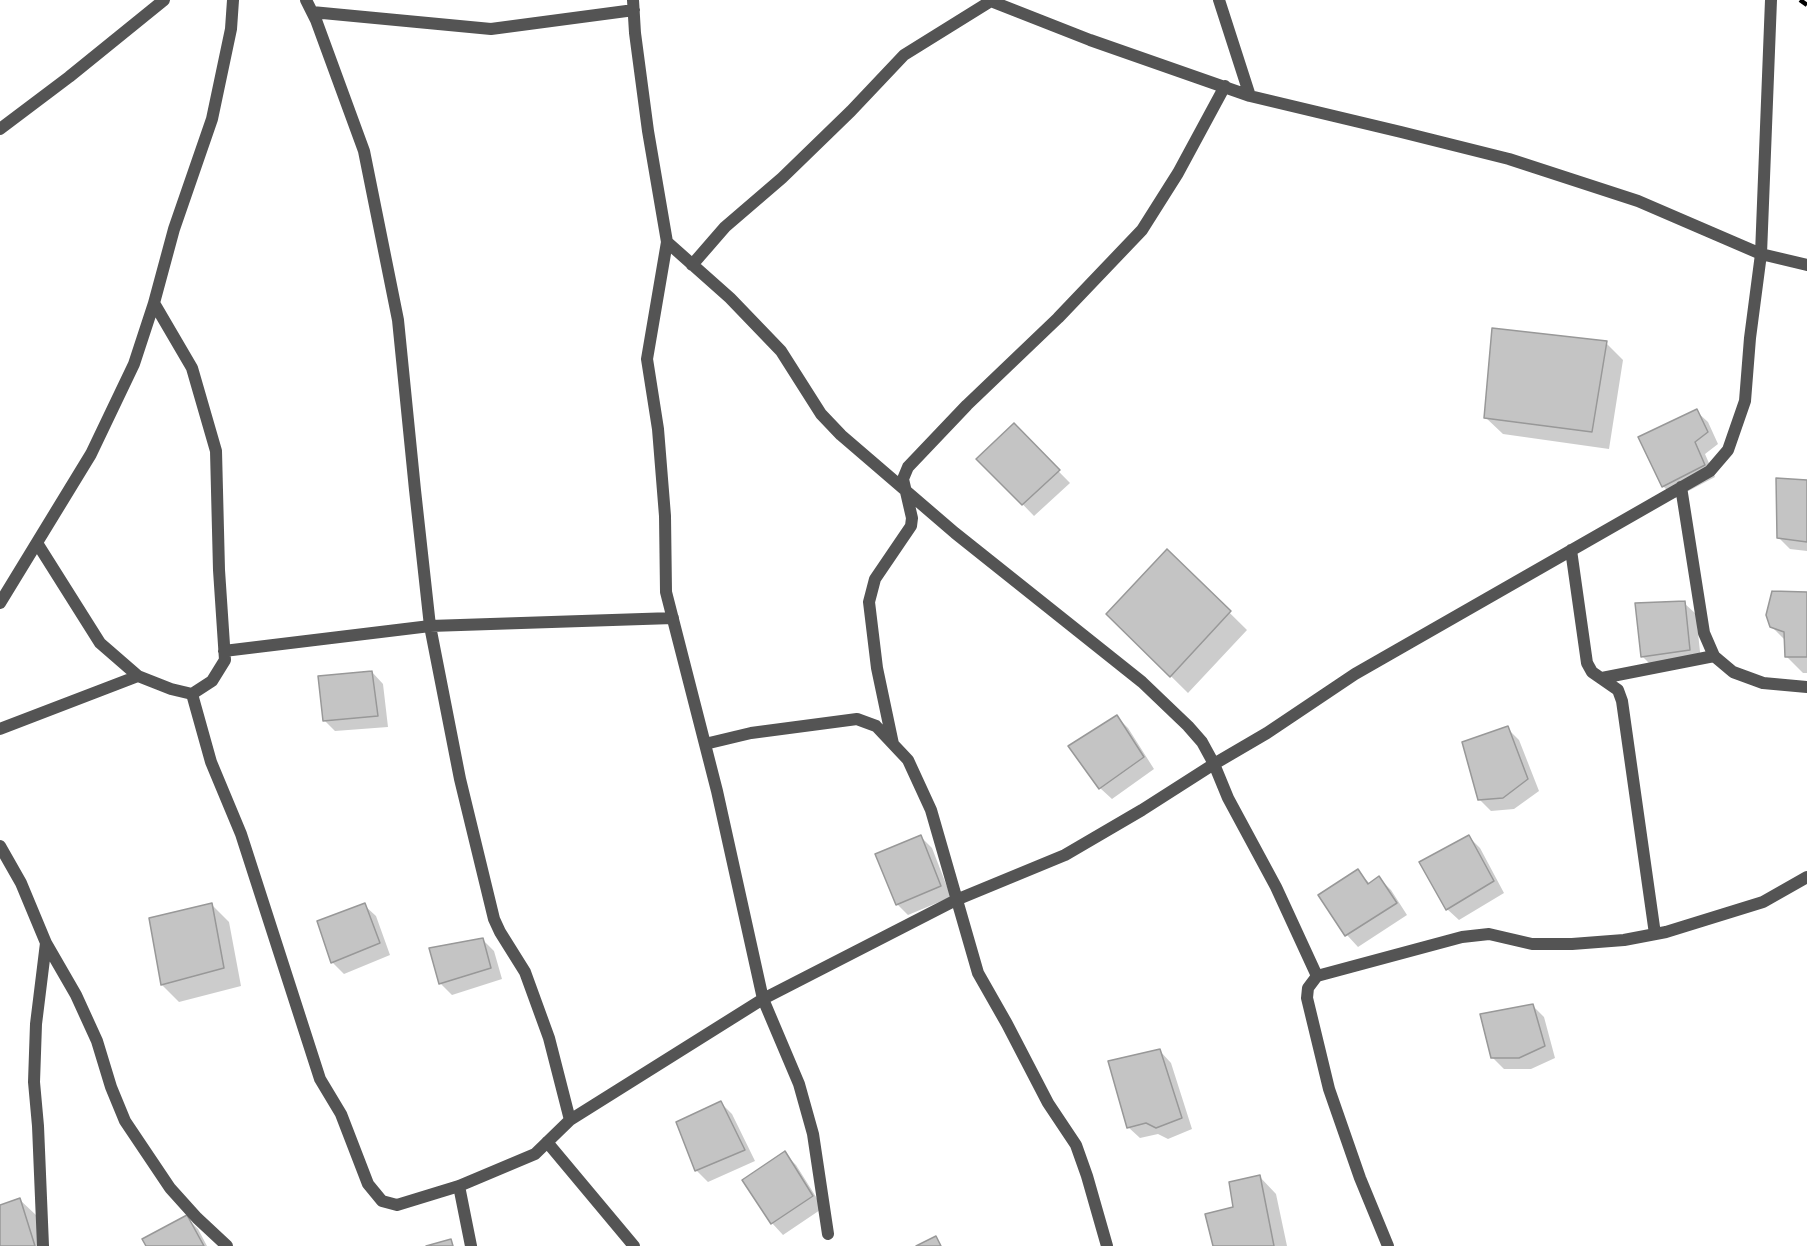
<!DOCTYPE html>
<style>
body{margin:0}
canvas{display:block;background:#fff}
</style>
<canvas width="1807" height="1246"></canvas>
<script>
const c = document.querySelector('canvas').getContext('2d');
c.lineJoin = 'round';
function fillPath(path, color) { c.fillStyle = color; c.fill(path, 'evenodd'); }
const shape = rows => new Path2D(rows.map(r => 'M' + r).join(''));
function stroke(path, color, width, dash) { c.strokeStyle = color; c.lineWidth = width; c.lineCap = dash ? 'butt' : 'round'; c.setLineDash(dash || []); c.stroke(path); }
const shadow = shape([
 [1606,343,1623,360,1609,449,1503,434,1485,417],
 [1696,411,1708,422,1718,444,1705,454,1715,477,1675,498,1663,486],
 [1013,425,1070,483,1034,516,979,459],
 [1807,481,1807,551,1790,549,1779,538],
 [1167,551,1247,630,1188,693,1108,614],
 [1807,594,1807,673,1803,673,1786,656,1786,641,1772,627],
 [1684,603,1696,614,1701,661,1654,668,1642,656],
 [372,672,383,684,388,727,335,731,324,720],
 [1117,717,1128,728,1154,769,1112,799,1100,788],
 [1507,728,1519,740,1539,791,1514,809,1491,811,1479,799],
 [921,837,932,848,951,897,908,915,897,904],
 [1469,837,1480,848,1504,893,1459,920,1447,909],
 [1358,871,1370,884,1379,878,1391,890,1407,915,1358,947,1347,935,1320,896],
 [212,905,229,922,241,986,179,1002,162,985],
 [364,905,376,916,390,955,344,974,332,962],
 [483,940,494,951,502,979,452,995,440,983],
 [1532,1005,1544,1017,1555,1058,1531,1069,1504,1069,1492,1057],
 [1160,1051,1171,1063,1192,1129,1168,1139,1158,1134,1140,1138,1128,1127],
 [721,1103,732,1114,755,1161,708,1182,696,1170,678,1123],
 [784,1153,796,1165,823,1208,783,1235,772,1223],
 [1259,1176,1276,1194,1287,1246,1215,1246,1235,1208],
 [19,1199,37,1216,46,1246,0,1246,0,1206],
 [186,1217,198,1229,207,1246,147,1246]
]);
const building = shape([
 [1492,328,1607,341,1592,432,1484,418,1492,328],
 [1697,409,1708,432,1695,442,1705,465,1662,487,1638,437,1697,409],
 [1014,423,1060,470,1022,505,976,459,1014,423],
 [1776,478,1807,480,1807,542,1777,538,1776,478],
 [1167,549,1231,611,1170,677,1106,614,1167,549],
 [1772,591,1807,592,1807,657,1785,657,1784,632,1770,627,1766,615,1772,591],
 [1685,601,1690,650,1641,657,1635,603,1685,601],
 [372,671,378,716,323,721,318,676,372,671],
 [1117,715,1144,757,1099,789,1068,746,1117,715],
 [1508,726,1528,779,1503,798,1478,800,1462,742,1508,726],
 [921,835,941,886,896,905,875,854,921,835],
 [1469,835,1494,881,1446,910,1419,862,1469,835],
 [1358,869,1368,884,1379,876,1397,903,1345,936,1318,895,1358,869],
 [212,903,224,968,161,985,149,918,212,903],
 [365,903,380,943,331,963,317,921,365,903],
 [483,938,491,968,439,984,429,948,483,938],
 [1533,1004,1545,1046,1519,1058,1491,1058,1480,1014,1533,1004],
 [1160,1049,1182,1118,1156,1128,1146,1123,1127,1128,1108,1061,1160,1049],
 [721,1101,745,1150,695,1171,676,1122,721,1101],
 [785,1151,813,1196,771,1224,742,1180,785,1151],
 [1260,1175,1274,1246,1213,1246,1205,1214,1233,1207,1229,1182,1260,1175],
 [20,1198,35,1246,0,1246,0,1205,20,1198],
 [187,1215,204,1246,146,1246,142,1239,187,1215],
 [936,1236,941,1246,916,1246,936,1236],
 [451,1239,453,1246,426,1246,451,1239]
]);
const minor = shape([
 [306,0,316,20,364,151,398,320,415,490,430,626,460,779,494,919,500,932,525,972,549,1038,570,1120],
 [633,0,635,33,648,131,667,242,647,359,658,429,665,516,666,592,717,791,763,999,799,1084,813,1134,828,1234],
 [988,0,1090,40,1250,96,1401,132,1509,159,1638,201,1761,254,1807,265],
 [1219,0,1250,96],
 [312,12,491,29,634,10],
 [0,129,69,77,164,0],
 [667,242,730,298,781,351,821,414,841,435,955,533,1142,682,1188,726,1202,742,1214,764,1228,798,1276,887,1317,976,1308,988,1307,998,1329,1089,1360,1178,1388,1246],
 [692,265,725,227,782,178,851,111,904,55,991,1],
 [154,303,192,368,216,451,219,570,225,660,212,681,192,694,211,762,241,834,320,1079,341,1114,368,1184,382,1201,397,1205,459,1186,535,1154,570,1120,763,999,956,900,1065,855,1142,810,1214,764,1267,733,1355,674,1710,471,1728,450,1745,401,1750,338,1761,254,1771,0],
 [1681,487,1704,633,1714,656,1733,672,1763,683,1807,687],
 [37,543,100,643,138,676,171,689,192,694],
 [1571,550,1587,663,1592,672,1618,690,1622,701,1655,934],
 [0,603,91,454,134,364,154,303,174,229,212,119,231,29,233,0],
 [224,651,430,626,673,618],
 [1602,678,1714,656],
 [0,729,138,676],
 [705,744,751,733,857,719,876,726,908,760,931,810,978,973,1007,1024,1048,1103,1076,1145,1087,1176,1107,1246],
 [893,744,877,668,869,602,875,579,911,526,912,518,903,479,908,467,967,405,1058,318,1142,230,1178,173,1225,86],
 [0,846,21,883,46,943,76,995,97,1041,111,1087,125,1121,170,1188,197,1218,227,1246],
 [1317,976,1462,937,1489,934,1532,944,1572,944,1624,940,1666,932,1763,902,1807,877],
 [547,1142,634,1246],
 [459,1186,471,1246],
 [43,1246,38,1126,34,1082,36,1024,46,943]
]);
const rail = shape([
 [1800,0,1807,5]
]);
fillPath(shadow, '#0003');
fillPath(building, '#c4c4c4');
stroke(building, '#989898', 1.5);
stroke(minor, '#545454', 12);
stroke(rail, '#000', 4.5, [9, 3, 1.5, 3]);
</script>
